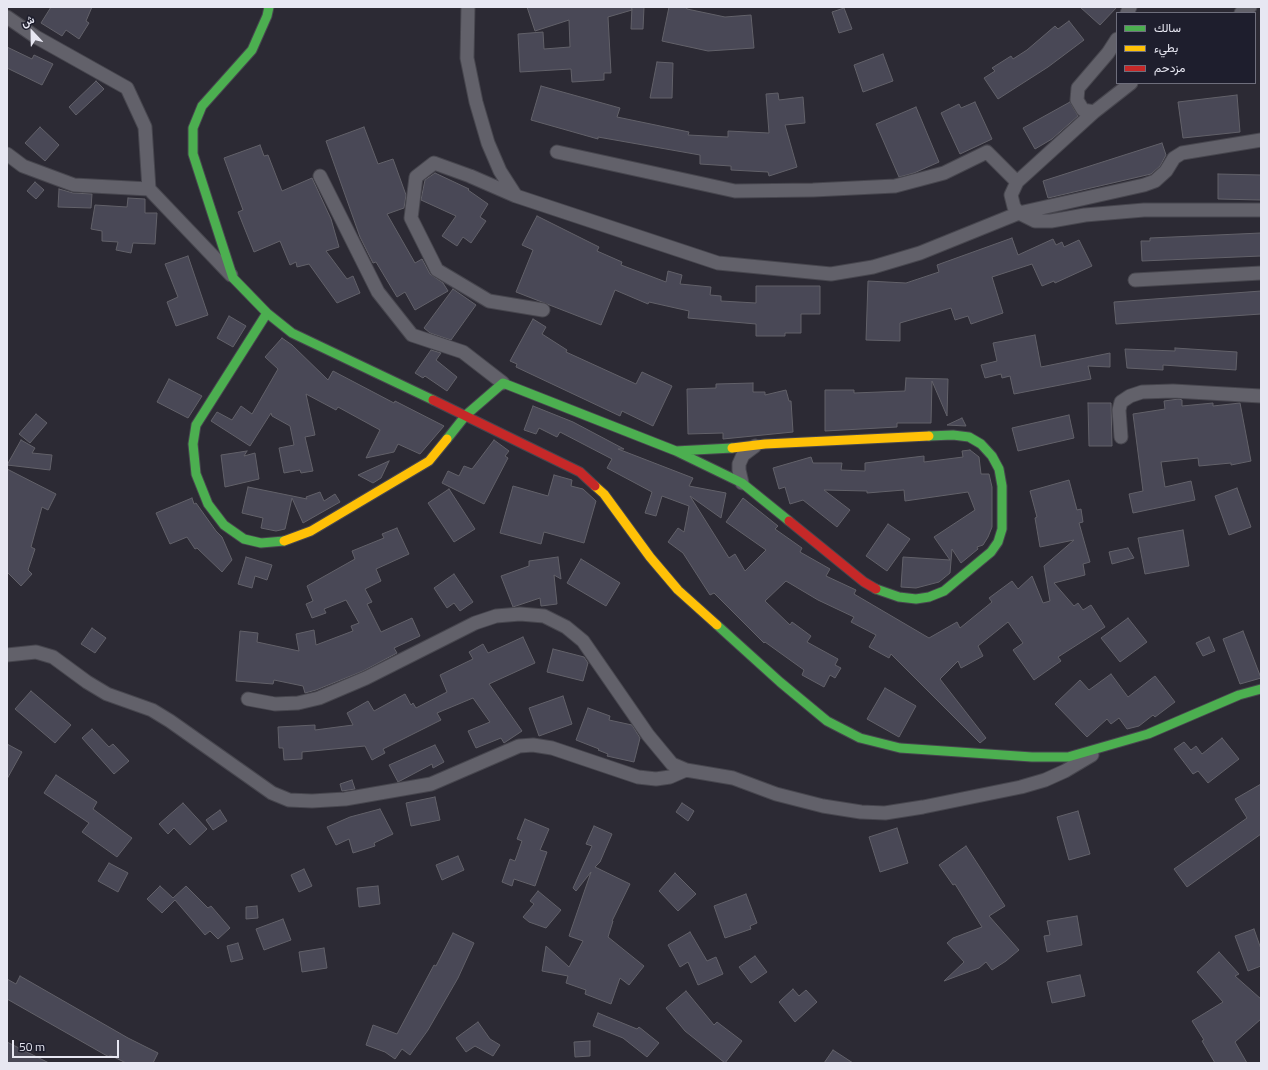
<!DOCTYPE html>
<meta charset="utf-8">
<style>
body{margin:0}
#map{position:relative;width:1268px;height:1070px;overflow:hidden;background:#2c2a34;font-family:"Titillium Web",Vazirmatn,sans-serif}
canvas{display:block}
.frame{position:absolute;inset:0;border:8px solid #e7e7f2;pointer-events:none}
.legend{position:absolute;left:1116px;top:12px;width:140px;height:72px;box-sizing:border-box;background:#1e1e2d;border:1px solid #6e6e7c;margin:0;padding:5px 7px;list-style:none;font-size:12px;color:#e7e7f2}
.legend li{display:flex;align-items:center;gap:8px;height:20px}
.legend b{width:20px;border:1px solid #6e6e7c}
.north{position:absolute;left:12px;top:12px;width:40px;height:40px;-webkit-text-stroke:3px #1e1e2d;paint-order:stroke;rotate:338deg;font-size:11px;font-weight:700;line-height:16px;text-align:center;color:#e7e7f2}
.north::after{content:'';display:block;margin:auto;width:14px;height:18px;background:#e7e7f2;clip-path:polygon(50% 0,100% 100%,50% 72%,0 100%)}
.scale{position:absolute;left:12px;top:1040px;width:107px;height:18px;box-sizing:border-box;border:2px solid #e7e7f2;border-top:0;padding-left:5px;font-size:12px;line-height:14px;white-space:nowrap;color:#e7e7f2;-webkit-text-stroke:3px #1e1e2d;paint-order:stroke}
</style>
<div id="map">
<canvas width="1268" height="1070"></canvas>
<div class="frame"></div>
<ul class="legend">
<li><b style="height:5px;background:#4caf50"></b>سالك</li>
<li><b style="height:5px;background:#ffc107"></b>بطيء</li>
<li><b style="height:5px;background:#c62828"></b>مزدحم</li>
</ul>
<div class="north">ش</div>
<div class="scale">50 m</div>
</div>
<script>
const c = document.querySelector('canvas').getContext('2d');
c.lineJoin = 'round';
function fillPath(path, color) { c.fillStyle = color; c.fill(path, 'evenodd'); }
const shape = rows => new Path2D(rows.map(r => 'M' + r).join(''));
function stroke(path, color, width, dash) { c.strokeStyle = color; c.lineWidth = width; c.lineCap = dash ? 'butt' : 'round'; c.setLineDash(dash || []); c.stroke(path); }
const building = shape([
 [51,7,92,7,86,21,89,23,79,39,66,30,62,36,41,23,51,7],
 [527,7,631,7,632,10,608,17,611,73,604,73,604,80,572,82,571,69,520,72,518,34,543,32,544,49,570,47,569,20,535,31,527,7],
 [632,7,644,7,643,29,631,29,632,7],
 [669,7,686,7,687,9,725,17,751,15,754,48,708,51,662,41,669,7],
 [1080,7,1117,7,1100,25,1080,7],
 [844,8,852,29,839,33,832,12,844,8],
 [1069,21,1084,40,1048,67,998,99,984,78,995,71,992,68,1011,56,1013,59,1027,50,1055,26,1058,29,1069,21],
 [7,47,32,59,34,55,53,64,42,85,7,68,7,47],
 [883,54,893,81,863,92,854,65,883,54],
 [657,62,673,63,672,98,650,98,657,62],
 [96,81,104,89,76,115,69,107,96,81],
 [541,86,620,108,617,117,689,132,688,135,728,137,728,131,769,133,766,94,778,93,779,100,803,97,805,123,785,125,797,167,769,176,768,172,731,170,731,166,700,164,700,155,598,137,598,139,531,120,541,86],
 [1237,95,1240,132,1183,138,1178,102,1237,95],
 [975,102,992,139,960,154,941,113,959,104,961,108,975,102],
 [1070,102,1078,116,1052,139,1035,149,1023,128,1070,102],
 [916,107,939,162,914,173,899,177,876,124,916,107],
 [40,127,59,145,45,161,25,143,40,127],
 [364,127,378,164,393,159,406,195,404,208,387,214,415,263,422,259,430,274,443,283,448,291,415,310,405,292,397,297,376,262,373,263,360,237,326,141,364,127],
 [1162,143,1166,155,1160,166,1151,174,1048,198,1043,181,1162,143],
 [260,145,264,156,268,155,282,191,312,178,331,219,339,247,326,251,347,279,353,276,360,293,337,303,309,264,297,267,296,262,290,265,280,241,254,252,238,212,243,210,224,158,260,145],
 [435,173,469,189,468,190,488,204,480,217,486,221,471,243,463,237,457,246,442,236,456,216,421,200,425,180,435,173],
 [1218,174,1261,175,1261,200,1218,199,1218,174],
 [35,182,44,190,36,199,27,191,35,182],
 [59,189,73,193,92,194,91,208,58,207,59,189],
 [128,198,145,199,145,213,157,213,155,244,133,243,131,253,116,250,118,242,102,241,102,231,91,229,95,205,127,207,128,198],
 [537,216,599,247,597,251,622,262,621,265,666,282,668,271,682,275,680,284,711,287,710,295,721,296,721,301,756,303,756,286,820,286,820,314,801,314,801,333,785,333,785,336,756,336,756,324,688,318,689,311,649,302,648,304,615,290,601,325,516,292,533,250,522,245,537,216],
 [1261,233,1261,256,1142,261,1141,241,1150,241,1150,238,1261,233],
 [1012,238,1018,255,1053,239,1056,245,1062,242,1064,247,1079,240,1092,266,1055,283,1054,281,1042,286,1032,264,992,277,1003,313,971,324,968,316,955,320,951,308,900,323,900,341,866,340,868,281,906,283,939,272,937,265,1012,238],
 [188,256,208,315,176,326,167,302,178,297,165,264,188,256],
 [453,289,476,305,451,340,430,333,424,328,453,289],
 [1261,291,1261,314,1116,324,1114,302,1261,291],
 [229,316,246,326,233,347,217,338,229,316],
 [533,319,546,327,542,334,567,350,566,352,636,384,642,372,672,386,653,426,622,411,620,416,516,367,517,364,510,361,533,319],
 [1035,335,1041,367,1110,353,1110,367,1088,366,1091,379,1014,394,1010,376,1002,378,1001,374,985,378,981,365,997,361,993,343,1035,335],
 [282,338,292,345,328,380,333,371,394,403,395,401,444,426,420,454,398,444,394,452,366,458,380,430,338,407,336,410,306,394,315,435,305,437,313,471,301,473,300,470,284,473,279,448,294,445,290,426,272,416,271,413,250,446,211,421,217,412,232,420,241,406,252,414,278,369,265,357,282,338],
 [1175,348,1237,352,1236,370,1163,365,1163,370,1127,368,1125,349,1175,351,1175,348],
 [431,350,441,353,436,360,457,377,447,391,425,376,423,378,415,373,431,350],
 [906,378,948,379,947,416,932,381,931,423,897,423,897,427,825,431,825,390,854,390,854,393,905,391,906,378],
 [169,379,202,396,188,418,157,402,169,379],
 [753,383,753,392,765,392,765,395,786,390,789,401,791,401,793,432,723,439,723,433,688,434,687,389,716,388,716,384,753,383],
 [1179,399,1182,400,1182,406,1213,403,1213,406,1240,403,1251,461,1231,465,1231,463,1199,466,1198,458,1161,462,1165,487,1191,481,1195,500,1133,513,1129,494,1143,491,1133,414,1165,409,1164,401,1179,399],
 [1088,403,1111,403,1112,446,1089,446,1088,403],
 [533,406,573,422,624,449,618,449,693,478,689,486,726,493,721,518,690,496,729,558,735,554,745,571,766,550,726,522,743,498,778,526,775,529,802,548,800,552,830,569,826,576,856,590,854,594,929,638,957,622,960,628,992,602,989,598,1012,581,1018,589,1032,576,1043,603,1050,601,1044,566,1074,540,1040,547,1035,518,1037,517,1030,491,1069,480,1077,510,1081,509,1083,522,1079,523,1090,562,1083,564,1085,575,1054,583,1074,606,1078,603,1083,610,1091,605,1105,627,1058,657,1061,661,1034,680,1013,650,1023,643,1008,622,978,646,983,656,961,668,958,661,940,679,986,738,980,743,891,654,889,658,869,647,876,635,851,622,854,617,818,600,786,581,765,601,790,625,792,622,811,636,807,642,838,659,835,665,841,668,835,678,830,675,824,687,802,675,804,670,765,642,764,643,714,593,710,595,683,553,668,542,678,528,684,532,689,506,662,496,656,516,645,513,652,492,607,468,612,459,560,432,557,437,539,428,536,434,524,430,533,406],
 [36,414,47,423,30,443,19,434,36,414],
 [1069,415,1074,438,1018,451,1012,428,1069,415],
 [962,418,966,426,947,425,962,418],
 [21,440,35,448,32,453,52,455,50,470,7,465,21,440],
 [494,440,509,451,505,456,508,458,484,504,442,483,448,471,459,476,464,466,472,469,494,440],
 [970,450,979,457,981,474,989,474,992,487,992,527,988,537,983,545,977,547,978,549,961,563,952,549,950,573,939,582,916,588,901,587,903,557,950,560,934,537,975,510,968,492,905,501,904,490,867,493,867,491,824,490,850,510,837,527,803,500,790,504,785,487,779,489,773,468,811,457,813,463,842,463,841,470,865,471,865,463,924,456,924,462,963,457,962,451,970,450],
 [247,451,244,456,255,453,259,479,225,487,221,455,247,451],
 [389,461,381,478,373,483,358,475,389,461],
 [7,469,56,494,48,510,42,507,31,547,35,549,28,570,32,574,21,586,7,572,7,469],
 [554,475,572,480,571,486,583,489,596,501,584,543,544,532,541,544,500,533,513,486,548,496,554,475],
 [248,487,307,499,306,497,320,492,324,501,335,494,340,502,303,523,292,498,285,529,276,531,261,528,263,518,242,513,248,487],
 [1237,488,1251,527,1229,535,1215,496,1237,488],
 [449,489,475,529,454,542,428,503,449,489],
 [192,498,194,504,196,503,216,531,222,537,232,560,222,572,197,548,195,549,187,537,170,544,156,513,192,498],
 [888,524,910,539,887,571,866,556,888,524],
 [397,528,409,554,376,569,381,581,365,589,372,602,367,604,381,632,412,618,420,636,394,648,397,653,363,671,316,690,305,693,303,686,274,680,273,684,236,681,240,631,258,633,257,642,299,651,296,634,314,630,316,645,353,631,351,626,359,623,346,600,324,609,326,613,312,618,306,604,313,601,307,586,355,559,352,551,384,538,382,534,397,528],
 [1183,530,1189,566,1145,574,1138,538,1183,530],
 [1128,548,1134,558,1112,564,1109,552,1128,548],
 [246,557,272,565,267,580,255,576,252,588,238,584,246,557],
 [558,557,561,579,554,575,557,604,541,606,540,598,513,607,501,576,529,566,529,561,558,557],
 [581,559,620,583,606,606,567,583,581,559],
 [454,574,473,602,460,611,454,603,447,608,434,588,454,574],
 [1128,618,1147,642,1120,662,1101,638,1128,618],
 [92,628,106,638,95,653,81,644,92,628],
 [1243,631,1261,678,1240,684,1223,639,1243,631],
 [523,637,535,663,489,684,522,731,504,743,501,738,476,748,468,731,490,722,473,698,437,713,441,720,383,749,385,753,372,760,365,746,302,752,302,759,284,760,283,748,279,748,278,727,315,725,315,730,353,725,347,713,368,701,374,711,405,694,411,705,413,703,416,708,447,692,440,675,473,659,469,652,483,644,488,653,523,637],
 [1209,637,1215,651,1203,656,1196,643,1209,637],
 [553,649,584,657,588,663,583,681,547,672,553,649],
 [1111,674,1128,697,1155,676,1175,702,1155,717,1153,715,1139,726,1127,729,1119,718,1111,724,1107,719,1087,737,1055,704,1080,680,1089,690,1111,674],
 [885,688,916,706,899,737,867,719,885,688],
 [31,691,71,725,55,743,15,709,31,691],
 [563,696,572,724,539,736,529,708,563,696],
 [588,708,610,716,609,720,632,725,640,738,634,762,607,756,608,754,598,750,599,749,576,740,588,708],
 [92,729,109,747,113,744,129,761,114,774,82,738,92,729],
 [1222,738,1239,759,1208,783,1198,771,1193,774,1174,749,1184,742,1191,750,1196,746,1202,754,1222,738],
 [7,744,22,752,7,779,7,744],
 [435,745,444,762,433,768,432,764,398,782,389,765,435,745],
 [56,775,97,802,93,809,132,838,117,857,82,832,89,823,44,793,56,775],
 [352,780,355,789,342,791,340,784,352,780],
 [1261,784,1261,834,1187,887,1174,869,1247,818,1235,799,1261,784],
 [435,797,440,820,411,826,406,803,435,797],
 [183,803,207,829,190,845,174,828,168,834,159,824,183,803],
 [682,803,694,811,688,821,676,812,682,803],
 [380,809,393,834,374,843,375,846,353,853,349,839,336,845,327,827,350,817,380,809],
 [220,810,227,821,213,830,206,820,220,810],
 [1078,811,1090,854,1069,860,1057,817,1078,811],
 [525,819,549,829,540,850,547,852,535,886,514,879,512,886,502,882,510,859,515,861,522,841,517,839,525,819],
 [594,826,612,834,600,862,595,867,630,884,612,921,613,921,608,937,644,966,629,985,620,978,611,1004,585,994,586,990,566,983,568,976,542,971,546,946,569,967,583,941,569,936,591,872,576,891,573,888,592,846,586,844,594,826],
 [897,828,908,863,880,872,869,837,897,828],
 [966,846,1005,906,989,916,1019,950,1006,961,992,970,986,962,979,968,944,981,964,962,947,943,953,938,982,927,955,884,953,885,939,865,966,846],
 [458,856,464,870,442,880,436,865,458,856],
 [109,863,128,873,118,892,98,881,109,863],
 [304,869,312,886,299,892,291,875,304,869],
 [675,873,696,894,678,911,659,891,675,873],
 [160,886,173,898,186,886,208,908,211,906,230,928,218,939,210,931,205,935,175,900,162,913,147,899,160,886],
 [378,886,380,904,359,907,357,888,378,886],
 [538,891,561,910,546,928,529,922,523,917,534,904,530,901,538,891],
 [746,894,757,923,750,926,751,929,725,938,714,906,746,894],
 [257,906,258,918,246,919,246,907,257,906],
 [1077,916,1082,945,1047,952,1044,936,1050,935,1047,921,1077,916],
 [283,919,291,940,264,950,256,929,283,919],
 [1254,929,1261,949,1261,966,1248,971,1235,936,1254,929],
 [690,932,707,961,716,957,723,974,698,985,688,962,680,967,668,945,690,932],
 [453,933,474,943,458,978,428,1030,410,1055,402,1049,395,1059,385,1052,366,1045,373,1025,397,1034,434,965,436,966,453,933],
 [238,943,243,959,231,962,227,946,238,943],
 [324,948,327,968,302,972,299,952,324,948],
 [1219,952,1239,974,1235,976,1261,999,1261,1019,1235,1042,1247,1063,1215,1063,1202,1041,1204,1040,1192,1021,1223,1002,1197,972,1219,952],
 [755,956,767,972,751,983,739,967,755,956],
 [1080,975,1085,996,1052,1003,1047,982,1080,975],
 [20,976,128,1038,158,1053,153,1063,126,1063,110,1055,109,1057,7,999,7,979,16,984,20,976],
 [793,989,799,996,806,990,817,1002,795,1022,779,1002,793,989],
 [686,991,714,1025,717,1022,742,1041,725,1063,685,1031,666,1008,686,991],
 [598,1013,637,1029,639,1027,659,1043,647,1057,623,1038,593,1026,598,1013],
 [478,1022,490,1039,500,1045,493,1056,475,1046,466,1052,456,1038,478,1022],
 [590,1041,590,1056,575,1057,574,1042,590,1041],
 [7,1042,49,1063,7,1063,7,1042],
 [833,1050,853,1063,824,1063,833,1050]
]);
const street = shape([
 [468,7,467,58,476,102,488,143,500,171,516,196],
 [1127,13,1130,7],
 [1241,13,1250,7],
 [7,17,36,37,127,88,145,127,149,189],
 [1117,39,1108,53,1078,88,1077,100,1083,110,1094,112,1131,83],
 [1094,112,1017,182,1011,195,1014,207,1019,213,1035,221,1051,221,1085,215,1144,210,1261,210],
 [557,152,735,191,813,190,895,186,944,173,987,152,1017,182],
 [7,154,23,166,74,185,149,189,231,275],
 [320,176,378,292,412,335,463,352,503,383],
 [1135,280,1261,273],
 [543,310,489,301,437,270,411,218,416,177,434,163,470,176,516,196,718,263,831,274,873,267,920,253,1019,213,1144,185,1155,181,1166,171,1174,158,1182,153,1261,140],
 [1121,437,1119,410,1121,402,1130,396,1142,392,1173,391,1261,396],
 [742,483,739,470,739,464,743,455,755,446],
 [7,655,36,652,53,657,87,682,107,694,152,710,170,721,272,793,289,800,312,801,345,799,431,784,519,746,533,745,552,748,638,777,656,779,670,777,686,770],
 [248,699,275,704,298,703,319,698,366,678,475,623,496,616,520,614,544,616,566,627,583,641,648,735,672,764,686,770,733,778,776,794,823,806,861,812,885,813,923,807,1021,787,1045,780,1065,771,1092,755]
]);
const fast = shape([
 [269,7,267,16,252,50,202,106,193,128,193,154,233,278,267,313,292,333,433,400],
 [267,313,196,425,193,444,196,474,208,504,224,525,244,539,261,543,284,541],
 [447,439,466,415,503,383,676,451,742,483,789,521],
 [676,451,732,448],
 [876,589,899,597,916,599,929,597,944,591,991,552,998,542,1002,529,1002,486,999,469,992,456,981,444,969,437,953,435,929,436],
 [717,625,780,682,827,721,860,738,900,748,1032,757,1068,757,1148,734,1239,695,1261,689]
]);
const slow = shape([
 [732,448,765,444,929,436],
 [595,486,604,494,650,557,678,590,717,625],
 [284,541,311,531,429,461,447,439]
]);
const jam = shape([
 [433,400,580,472,595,486],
 [789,521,864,582,876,589]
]);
fillPath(building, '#494856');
stroke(building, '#626169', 1);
stroke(street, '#47464e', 15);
stroke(fast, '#47464e', 11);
stroke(slow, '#47464e', 11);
stroke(jam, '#47464e', 11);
stroke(street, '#62616a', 13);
stroke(fast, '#4caf50', 9);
stroke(slow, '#ffc107', 9);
stroke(jam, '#c62828', 9);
</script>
